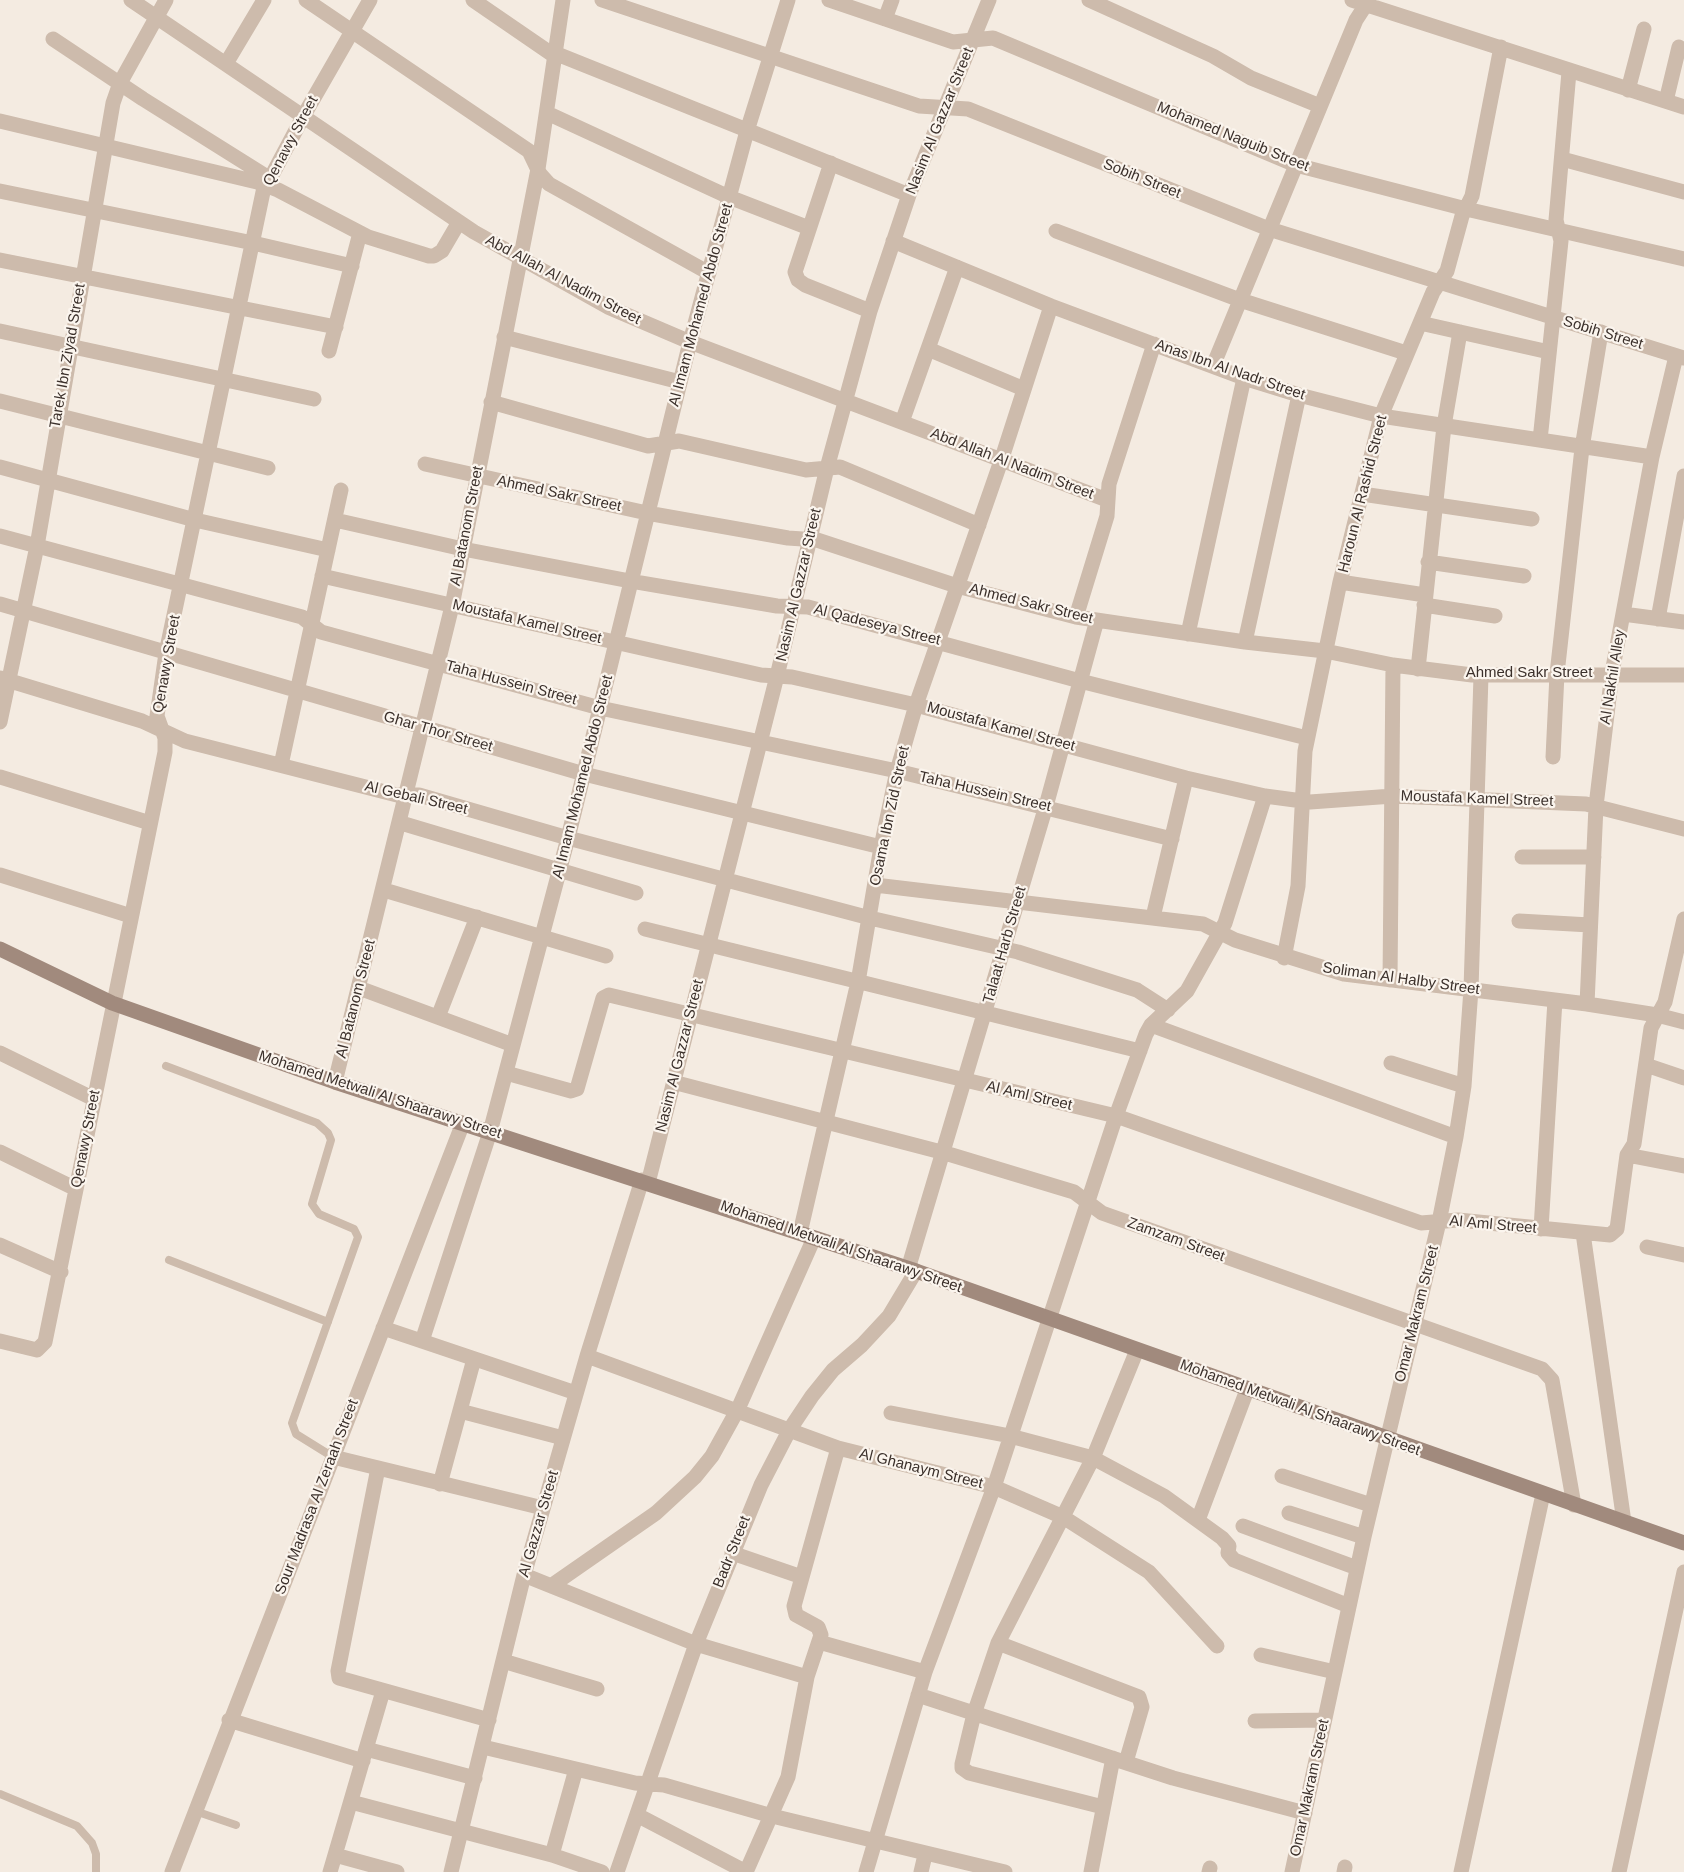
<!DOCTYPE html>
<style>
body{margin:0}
canvas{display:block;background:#f4ebe1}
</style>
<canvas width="1684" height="1872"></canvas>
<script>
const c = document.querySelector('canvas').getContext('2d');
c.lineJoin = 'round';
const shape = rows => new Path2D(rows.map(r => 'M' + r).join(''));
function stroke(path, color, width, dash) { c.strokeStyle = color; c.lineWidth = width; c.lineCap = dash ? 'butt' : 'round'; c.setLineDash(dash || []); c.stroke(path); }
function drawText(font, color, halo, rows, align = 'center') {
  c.font = font + ' Arial,sans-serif'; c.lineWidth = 4.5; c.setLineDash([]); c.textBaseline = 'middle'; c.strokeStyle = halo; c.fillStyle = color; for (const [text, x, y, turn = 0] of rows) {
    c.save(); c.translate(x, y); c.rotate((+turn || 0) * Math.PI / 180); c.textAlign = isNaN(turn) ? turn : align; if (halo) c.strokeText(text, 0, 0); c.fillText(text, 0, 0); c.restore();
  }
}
const lane = shape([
 [166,1066,317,1123,328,1133,331,1140,312,1204,319,1214,354,1229,358,1237,292,1423,296,1434,333,1457],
 [169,1260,328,1322],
 [0,1794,77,1826,92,1843,96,1854,96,1872],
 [195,1811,236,1825]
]);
const street = shape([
 [131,0,474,232,608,307,690,342,1107,500],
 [306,0,529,151,540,174,549,184,709,273],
 [473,0,556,57],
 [602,0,919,106,968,109,1269,229,1684,358],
 [829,0,953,42,993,38,1296,165,1466,209,1684,259],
 [1089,0,1213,56,1251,78,1320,106],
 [1352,0,1684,107],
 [885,19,892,0],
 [53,39,143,99,269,178],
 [557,54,909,195],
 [227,62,264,0],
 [1628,90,1644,29],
 [1666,101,1679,47],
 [547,113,729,197,809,228],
 [0,121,257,182,278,190,368,237,429,256,434,256,442,251,459,222],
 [1562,159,1684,192],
 [831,163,795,272,798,280,805,285,870,311],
 [0,191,253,243,352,266],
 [1056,231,1240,300,1406,353],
 [893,241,1051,306,1244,378,1299,395,1381,416,1652,457],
 [0,260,336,327],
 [1420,323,1549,352],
 [0,331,314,399],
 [504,337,680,382],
 [928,349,1024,389],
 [329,351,360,233],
 [1213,366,1356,20,1369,0],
 [0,401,268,468],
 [491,402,648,446,679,441,806,470,840,467,979,525],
 [902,422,957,267],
 [1540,440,1561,241,1556,220,1569,72],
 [425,464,647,513,788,538,817,540,957,586,1076,617,1245,642,1325,651,1393,665,1472,675,1684,675],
 [0,467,195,520,328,550],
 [1362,494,1532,519],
 [335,520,463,549,630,581,777,606,808,607,1080,681,1307,738],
 [0,536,302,617,321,632,600,708,897,771,1172,839],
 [1428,562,1524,576],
 [322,576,761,675,792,677,916,705,1186,778,1265,796,1310,802,1393,796,1586,804,1684,829],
 [1340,582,1425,595],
 [0,604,584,774,881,847],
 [1424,605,1495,616],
 [1623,614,1684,622],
 [1076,617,1107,516,1109,484,1154,344],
 [1658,619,1684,476],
 [1188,634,1244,378],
 [1245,642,1299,395],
 [1418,669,1444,426,1460,332],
 [0,678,142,721,185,741,397,795,419,795,568,838,870,918,1018,952,1137,990,1168,1010],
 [0,722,37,546,113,103,120,83,166,0],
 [1553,757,1557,674,1582,448,1601,332],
 [281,765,341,490],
 [0,777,150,823],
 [401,823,636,893],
 [1522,857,1594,857],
 [0,875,131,916],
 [875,885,1203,924,1235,940,1344,974,1587,1004,1657,1015,1684,1022],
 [384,890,606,956],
 [1153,917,1186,778],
 [1519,921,1590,925],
 [645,929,1140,1051],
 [1284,958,1298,886,1305,751,1340,582,1381,416,1433,292,1447,271,1462,216,1472,196,1501,47],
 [1390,980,1393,665],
 [359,988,513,1045],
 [1587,1004,1596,806,1612,673,1652,457,1676,356],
 [438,1017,477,917],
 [1151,1025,1456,1137],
 [0,1053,94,1099],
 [1391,1063,1464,1086],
 [1646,1065,1684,1078],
 [506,1073,571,1091,577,1089,603,998,609,995,1116,1116,1421,1223,1458,1220,1610,1235,1617,1229,1627,1155,1634,1144,1651,1028,1665,1002,1684,919],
 [335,1082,452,606,538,169,563,0],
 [673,1082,945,1153,1074,1192,1102,1213,1542,1369,1552,1380,1574,1505],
 [0,1152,76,1189],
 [1627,1155,1684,1166],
 [648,1183,777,676,827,468,870,311,909,195,989,0],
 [1541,1229,1555,1000],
 [800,1233,858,982,881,847,897,771,916,705,1001,461,1051,306],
 [1583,1233,1624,1522],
 [0,1245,61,1272],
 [1647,1247,1684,1255],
 [908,1269,1046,806,1097,620],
 [383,1328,576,1393],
 [0,1341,37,1350,45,1342,165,752,165,738,157,716,166,653,263,192,304,115,370,0],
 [422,1341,490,1132,568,838,690,342,747,131,788,0],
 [587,1356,838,1448,994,1487,1063,1517,1149,1572,1217,1646],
 [460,1411,563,1438],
 [891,1413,1010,1436,1093,1458,1164,1496,1222,1538,1229,1546,1228,1553,1234,1560,1349,1606],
 [333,1457,543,1508],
 [378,1468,338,1671,339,1678,489,1720],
 [1282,1476,1371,1505],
 [440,1484,474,1359],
 [1289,1513,1364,1537],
 [1198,1520,1247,1390],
 [1243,1526,1357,1568],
 [732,1553,802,1577],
 [524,1575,696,1644,807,1677],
 [551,1586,656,1513,695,1477,712,1456,738,1409,814,1238],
 [819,1642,925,1672],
 [998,1643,1139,1697,1142,1707,1126,1762],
 [1261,1655,1335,1672],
 [503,1661,597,1689],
 [918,1695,1173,1778,1305,1813],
 [229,1720,363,1761],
 [1255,1721,1324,1720],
 [483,1747,635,1783,664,1785,772,1816,1005,1872],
 [366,1749,475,1778],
 [351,1802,552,1855,602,1872],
 [1103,1807,969,1773,962,1768,962,1764,974,1714,998,1643,1093,1458,1137,1350],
 [637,1815,746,1872],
 [335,1855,397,1872],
 [552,1855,576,1769],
 [172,1872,463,1123],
 [330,1872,383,1691],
 [451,1872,524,1575,587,1356,642,1180],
 [617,1872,696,1644,761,1485,790,1429,812,1396,833,1370,862,1345,889,1316,916,1271],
 [746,1872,788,1777,807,1677,821,1635,818,1627,796,1615,794,1606,838,1448],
 [866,1872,925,1672,994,1487,1116,1116,1146,1034,1151,1025,1187,991,1225,923,1265,796],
 [921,1872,925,1855],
 [1091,1872,1113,1758],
 [1209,1872,1210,1868],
 [1292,1872,1364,1537,1439,1222,1456,1137,1464,1086,1471,989,1481,676],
 [1344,1872,1345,1867],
 [1461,1872,1543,1494],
 [1619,1872,1684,1572]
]);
const secondary = shape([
 [0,949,112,1003,335,1082,916,1271,1684,1543]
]);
const streetNames = [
 ["Nasim Al Gazzar Street",940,121,-68],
 ["Mohamed Naguib Street",1233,137,22],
 ["Qenawy Street",291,141,-62],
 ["Sobih Street",1142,179,22],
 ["Abd Allah Al Nadim Street",563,280,28],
 ["Al Imam Mohamed Abdo Street",701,305,-75],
 ["Sobih Street",1603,333,17],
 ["Tarek Ibn Ziyad Street",68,356,-80],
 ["Anas Ibn Al Nadr Street",1230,370,19],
 ["Abd Allah Al Nadim Street",1012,464,21],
 ["Ahmed Sakr Street",559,494,12],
 ["Haroun Al Rashid Street",1363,494,-76],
 ["Al Batanom Street",467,526,-79],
 ["Nasim Al Gazzar Street",799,585,-77],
 ["Ahmed Sakr Street",1031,604,14],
 ["Moustafa Kamel Street",527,622,13],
 ["Al Qadeseya Street",877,625,14],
 ["Qenawy Street",167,664,-80],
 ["Ahmed Sakr Street",1529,673],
 ["Al Nakhil Alley",1613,677,-81],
 ["Taha Hussein Street",511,683,15],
 ["Moustafa Kamel Street",1001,727,15],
 ["Ghar Thor Street",438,732,16],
 ["Al Imam Mohamed Abdo Street",583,777,-76],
 ["Taha Hussein Street",985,792,13],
 ["Al Gebali Street",416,798,13],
 ["Moustafa Kamel Street",1477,799,2],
 ["Osama Ibn Zid Street",890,816,-78],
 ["Talaat Harb Street",1005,945,-74],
 ["Soliman Al Halby Street",1401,979,8],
 ["Al Batanom Street",356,999,-76],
 ["Nasim Al Gazzar Street",680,1056,-76],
 ["Mohamed Metwali Al Shaarawy Street",380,1095,18],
 ["Al Aml Street",1029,1096,13],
 ["Qenawy Street",86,1139,-79],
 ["Al Aml Street",1493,1225,5],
 ["Zamzam Street",1176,1240,20],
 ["Mohamed Metwali Al Shaarawy Street",841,1247,19],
 ["Omar Makram Street",1417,1314,-76],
 ["Mohamed Metwali Al Shaarawy Street",1300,1408,20],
 ["Al Ghanaym Street",921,1469,14],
 ["Sour Madrasa Al Zeraah Street",317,1497,-69],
 ["Al Gazzar Street",539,1524,-74],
 ["Badr Street",732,1552,-68],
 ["Omar Makram Street",1310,1788,-78]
];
stroke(lane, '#cdbbac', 8);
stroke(street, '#cdbbac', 15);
stroke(secondary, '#a18a7d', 15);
drawText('15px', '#3b302b', '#fbf5ee', streetNames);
</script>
